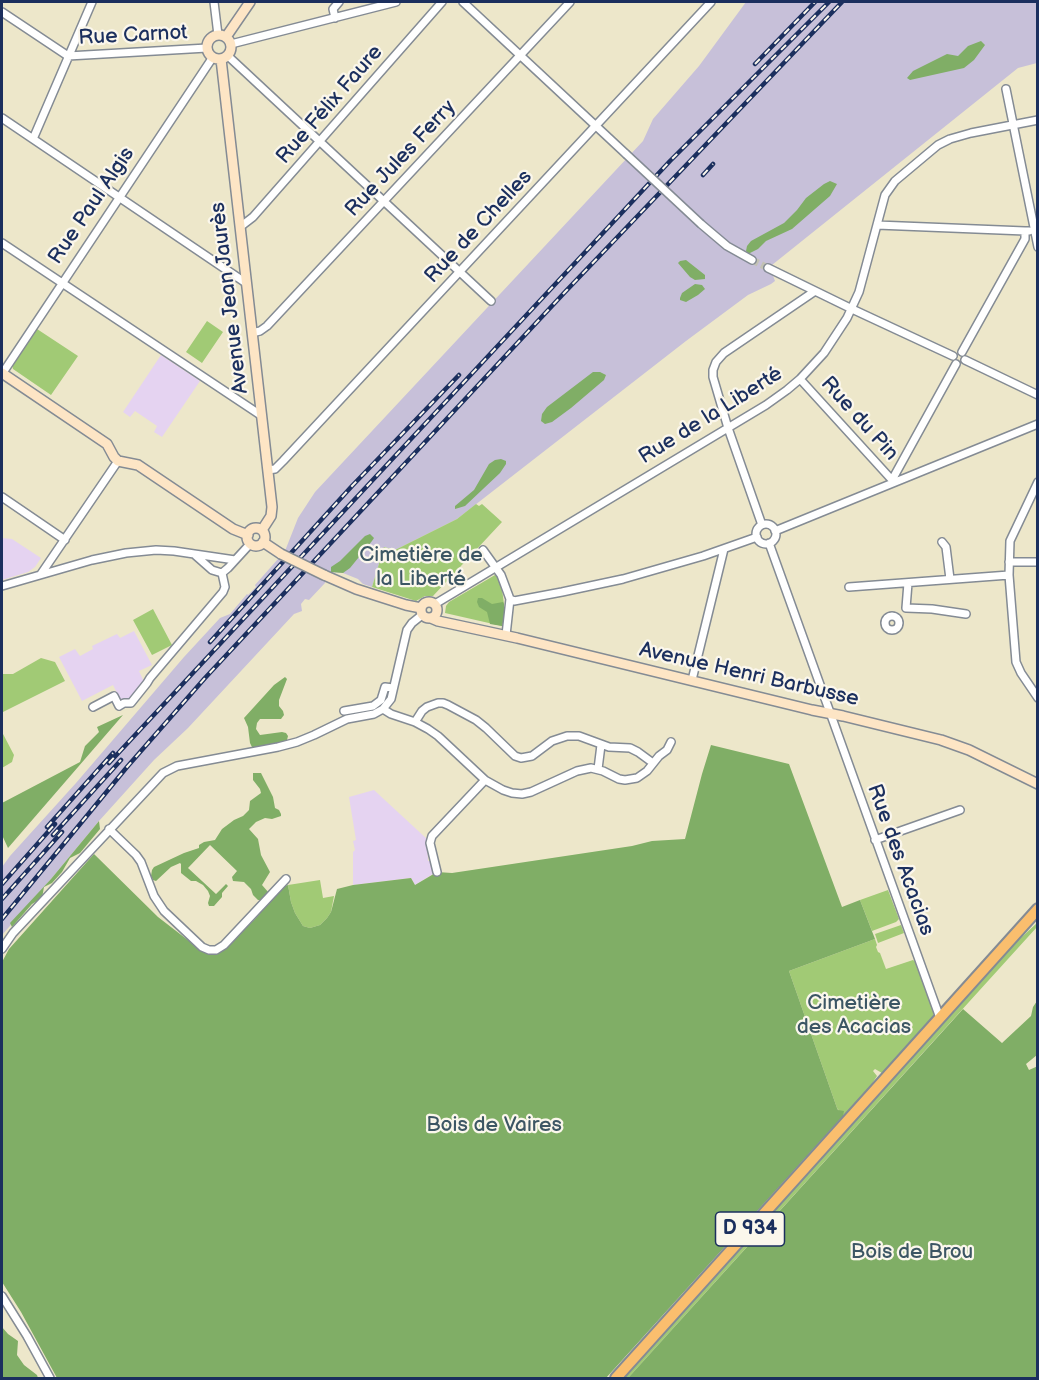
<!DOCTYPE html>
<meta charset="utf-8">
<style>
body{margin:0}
#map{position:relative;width:1039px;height:1380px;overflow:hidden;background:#ede7ca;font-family:"Balsamiq Sans",sans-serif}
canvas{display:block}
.frame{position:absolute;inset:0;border:3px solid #1b2f5e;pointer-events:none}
</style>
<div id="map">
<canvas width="1039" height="1380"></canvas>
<div class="frame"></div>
</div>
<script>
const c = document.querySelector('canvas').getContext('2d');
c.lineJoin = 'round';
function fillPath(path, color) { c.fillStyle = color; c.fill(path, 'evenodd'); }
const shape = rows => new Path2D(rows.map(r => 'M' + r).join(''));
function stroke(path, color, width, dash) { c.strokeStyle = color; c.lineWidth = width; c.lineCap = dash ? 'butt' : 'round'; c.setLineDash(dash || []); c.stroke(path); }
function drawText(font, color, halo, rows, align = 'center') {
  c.font = font + ' "Balsamiq Sans",sans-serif'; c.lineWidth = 4.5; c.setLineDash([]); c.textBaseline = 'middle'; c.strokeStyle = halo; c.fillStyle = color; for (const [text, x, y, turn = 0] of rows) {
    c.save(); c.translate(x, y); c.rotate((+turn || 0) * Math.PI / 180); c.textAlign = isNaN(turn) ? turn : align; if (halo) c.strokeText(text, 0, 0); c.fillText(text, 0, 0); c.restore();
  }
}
const built = shape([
 [161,355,200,381,162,437,154,432,157,426,135,411,130,417,123,412],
 [2,538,12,539,41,558,35,567,28,572,2,580],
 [134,631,152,665,139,671,145,684,136,696,122,703,113,685,82,701,59,657,75,649,80,656,93,649,92,646,117,634,120,638],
 [374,790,427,839,428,861,431,861,433,874,415,885,411,878,353,885,353,852,355,850,353,841,356,840,349,797]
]);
const industrial = shape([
 [746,2,1037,2,1037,63,1018,68,767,269,772,273,775,281,771,284,748,295,686,341,457,519,395,550,384,547,372,587,363,584,358,579,343,573,328,572,325,583,309,600,305,599,301,604,302,611,294,614,188,728,154,760,99,821,51,879,2,935,2,867,10,856,76,783,184,657,220,618,230,614,247,594,248,595,256,587,255,585,285,551,298,518,315,492,643,141,653,119,699,66]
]);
const green = shape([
 [207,321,223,332,202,363,186,352],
 [37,329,78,356,51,395,13,369,12,365],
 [476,504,479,506,482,504,502,522,433,596,425,596,416,601,372,587,384,547,395,550,457,519],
 [495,575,498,577,502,589,504,604,504,619,502,626,445,613,446,606,449,602],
 [153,609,172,645,152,655,133,620],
 [41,658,55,662,65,681,3,712,2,720,2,674,13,674],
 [2,732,14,755,12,762,2,768],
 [320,880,323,898,334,896,331,912,327,918,320,925,310,928,303,926,295,913,291,902,288,885],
 [888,890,899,919,896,922,872,931,860,900],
 [1037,923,1037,927,628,1378,623,1378,1012,946],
 [901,925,904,933,878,943,875,934],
 [875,939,877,945,876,947,878,952,880,953,886,969,913,960,916,962,934,1011,933,1017,897,1059,886,1070,882,1073,875,1069,873,1071,877,1076,864,1096,840,1123,827,1135,843,1116,837,1108,789,971]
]);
const forest = shape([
 [981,41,985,45,974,60,964,68,910,80,907,78,913,71,947,54,958,56,968,46],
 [830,181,837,184,830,196,792,229,766,241,758,249,748,254,746,251,747,246,751,241,784,223,797,210,806,198,824,184],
 [686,260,705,275,705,279,695,280,690,277,678,263,680,261],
 [695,284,702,285,705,289,698,295,686,302,680,300,680,298,682,293],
 [593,372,600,372,606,375,604,380,571,408,552,422,545,424,541,421,542,414,547,407],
 [501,459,506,461,506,464,500,473,465,506,455,509,455,506,474,490,489,464,495,460],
 [370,534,374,538,372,541,350,568,343,573,331,572,331,567,340,561,365,536],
 [478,598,482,598,492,604,503,602,504,604,504,619,502,626,490,624,487,612,479,607,477,602],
 [285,677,287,679,279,700,279,706,283,711,284,715,281,719,260,719,257,723,256,729,260,735,282,732,286,733,288,736,287,740,281,746,253,749,250,743,248,727,244,718,274,685],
 [123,715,8,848,2,835,2,803,80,762,85,746,99,732,97,727],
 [711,745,789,764,842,907,860,900,875,939,789,971,837,1108,838,1110,844,1111,843,1116,606,1378,57,1378,21,1312,2,1282,2,962,9,949,94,854,158,917,202,951,208,953,220,951,226,948,254,920,283,887,288,885,291,902,295,913,303,926,310,928,320,925,327,918,331,912,337,889,353,885,411,878,415,885,437,872,452,873,632,846,652,841,685,839,702,774],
 [253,773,261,773,273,797,275,808,279,810,281,814,281,816,272,819,265,818,256,822,249,829,258,839,261,855,270,872,262,885,269,893,262,900,258,900,253,895,251,889,244,882,233,881,232,877,237,871,210,845,188,868,216,894,226,884,228,886,222,893,222,897,214,906,209,906,208,903,210,896,208,891,203,885,196,881,191,881,181,873,181,864,180,863,171,867,156,881,153,880,151,876,152,870,154,867,184,853,199,848,199,845,204,842,215,840,222,829,234,820,243,816,249,810,250,801,261,793,260,789,253,780],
 [99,821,100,829,80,853,70,858,62,872,52,883,44,887,42,898,32,904,12,927,10,923,51,879],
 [1037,1001,1037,1055,1026,1064,1029,1070,1038,1066,1037,1378,628,1378,963,1009,1002,1043,1031,1016,1033,1007],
 [2,1327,8,1334,18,1341,17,1355,24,1365,37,1375,38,1378,2,1378]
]);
const streetTunnel = shape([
 [752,260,768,268]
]);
const street = shape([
 [214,2,218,35],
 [463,2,626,154],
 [2,12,68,56,207,48],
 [335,18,333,9,339,2],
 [231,44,396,2],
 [228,56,491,301],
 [1006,89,1038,247],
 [2,118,246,283],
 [33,139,92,2],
 [701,224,727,246,752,260],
 [877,225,1025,231],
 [240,227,253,217,442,2],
 [2,243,262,416],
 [768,268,852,309,953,356],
 [252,333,260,331,267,326,570,2],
 [962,352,1025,239,1025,231,1029,231],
 [965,360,1038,395],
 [2,374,213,57],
 [800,379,892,480],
 [268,470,275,469,283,461,711,2],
 [893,482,892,480,956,364],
 [1038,482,1010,541,1009,575,1016,662,1021,673,1038,698],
 [2,497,65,540],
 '756 534a10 10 0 1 1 20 0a10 10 0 1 1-20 0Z',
 [762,525,728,428,713,377,713,370,716,362,724,353,815,291],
 [775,531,1038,424],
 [942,542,946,547,950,579],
 [769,543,940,1018],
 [483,550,501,575,510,599,506,635],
 [195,555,212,570,222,573,228,568,250,544],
 [1009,562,1038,562],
 [41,574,118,461],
 [908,583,906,608,932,609,966,614],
 [2,586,92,560,126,553,156,550,174,551,235,560],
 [849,587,1009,575],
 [510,599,514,601,562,592,623,579,703,556,757,537],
 [435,604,766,405,787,390,800,379,824,353,847,318,859,292,885,195,895,181,938,145,950,139,971,133,1038,120],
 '885 623a7 7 0 1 1 14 0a7 7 0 1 1-14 0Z',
 [692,680,724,549],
 [93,707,114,696,119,706,124,703,131,703,147,683,150,678,223,592,225,587,222,573],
 [383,709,391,714,415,722,428,729,438,736,485,780,503,790,512,793,522,794,531,792,577,771,591,768,603,771,619,779,625,780,637,778,647,771,659,756,667,750,671,742],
 [344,711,373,706,381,700,385,687,393,688],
 [415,722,422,711,427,707,438,703,443,703,448,705,476,720,486,728,515,756,521,758,532,756,552,741,567,736,579,736,609,747,630,748,638,752,653,763],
 [598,769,601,745],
 [109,829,136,855,141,862,154,896,164,911,202,947,209,950,216,950,224,945,286,879],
 [875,840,960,810],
 [437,872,430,843,432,836,485,780],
 [2,949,13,933,163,773,177,766,278,747,297,742,314,735,347,719,374,714,383,709,391,699,407,630,412,623,422,615],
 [2,1296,27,1336,50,1378]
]);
const secondary = shape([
 '207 47a12 12 0 1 1 24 0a12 12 0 1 1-24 0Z',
 [226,37,250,2],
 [221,59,272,507,271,516,262,530],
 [2,373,107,444,114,457,118,461,138,465,233,529,248,535],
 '247 537a9 9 0 1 1 18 0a9 9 0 1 1-18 0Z',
 [263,542,281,554],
 [324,575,356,589,406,605,421,608],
 '421 610a8 8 0 1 1 16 0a8 8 0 1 1-16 0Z',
 [431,618,438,621,517,638,812,710,843,716,941,740,969,750,1038,784]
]);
const primary = shape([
 [616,1378,1038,909]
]);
const rail = shape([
 [755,64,815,2],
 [703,175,713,164],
 [210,642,352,486,459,375],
 [109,763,670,161,829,2],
 [47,827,113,753],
 [53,835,121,760],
 [2,884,55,824],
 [2,899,62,832],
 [2,919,127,767,205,678,565,292,842,2]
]);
const streetBridge = shape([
 [626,154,701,224]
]);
const secondaryBridge = shape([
 [281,554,324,575]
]);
const shields = [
 [750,1229,69]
];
const shieldNames = [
 ["D 934",750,1229]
];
const streetNames = [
 ["Rue Carnot",133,36,-3],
 ["Rue Félix Faure",330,105,-49],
 ["Rue Jules Ferry",401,159,-47],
 ["Rue Paul Algis",92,206,-56],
 ["Rue de Chelles",479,227,-47],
 ["Avenue Jean Jaurès",230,298,-97],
 ["Rue de la Liberté",711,416,-32],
 ["Rue du Pin",859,419,48],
 ["Avenue Henri Barbusse",749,675,13],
 ["Rue des Acacias",900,860,70]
];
const parkNames = [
 ["Cimetière de",421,556],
 ["la Liberté",421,580],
 ["Cimetière",854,1004],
 ["des Acacias",854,1028],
 ["Bois de Vaires",494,1126],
 ["Bois de Brou",912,1253]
];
fillPath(built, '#e5d3f1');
fillPath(industrial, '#c7c0d9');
fillPath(green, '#a1ca75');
fillPath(forest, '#80ae66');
stroke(streetTunnel, '#c3c2b4', 7, [7, 3.5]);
stroke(street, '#848b94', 10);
stroke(secondary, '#848b94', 12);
stroke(primary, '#848b94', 14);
stroke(street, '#fff', 7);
stroke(secondary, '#fde5c5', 9);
stroke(primary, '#fabe6e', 10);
stroke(rail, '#1b2f5e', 4.5);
stroke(rail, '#fbf7ec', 2, [7]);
stroke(streetBridge, '#848b94', 10, []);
stroke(secondaryBridge, '#848b94', 12, []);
stroke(streetBridge, '#fff', 7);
stroke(secondaryBridge, '#fde5c5', 9);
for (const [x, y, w] of shields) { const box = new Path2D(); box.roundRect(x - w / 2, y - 17, w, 34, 4.5); c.fillStyle = '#fbf7ec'; c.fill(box); stroke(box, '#1b2f5e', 1.5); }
drawText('bold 20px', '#1b2f5e', null, shieldNames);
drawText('21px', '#1b2f5e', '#fbf7ec', streetNames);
drawText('21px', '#3c5664', '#fbf7ec', parkNames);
</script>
